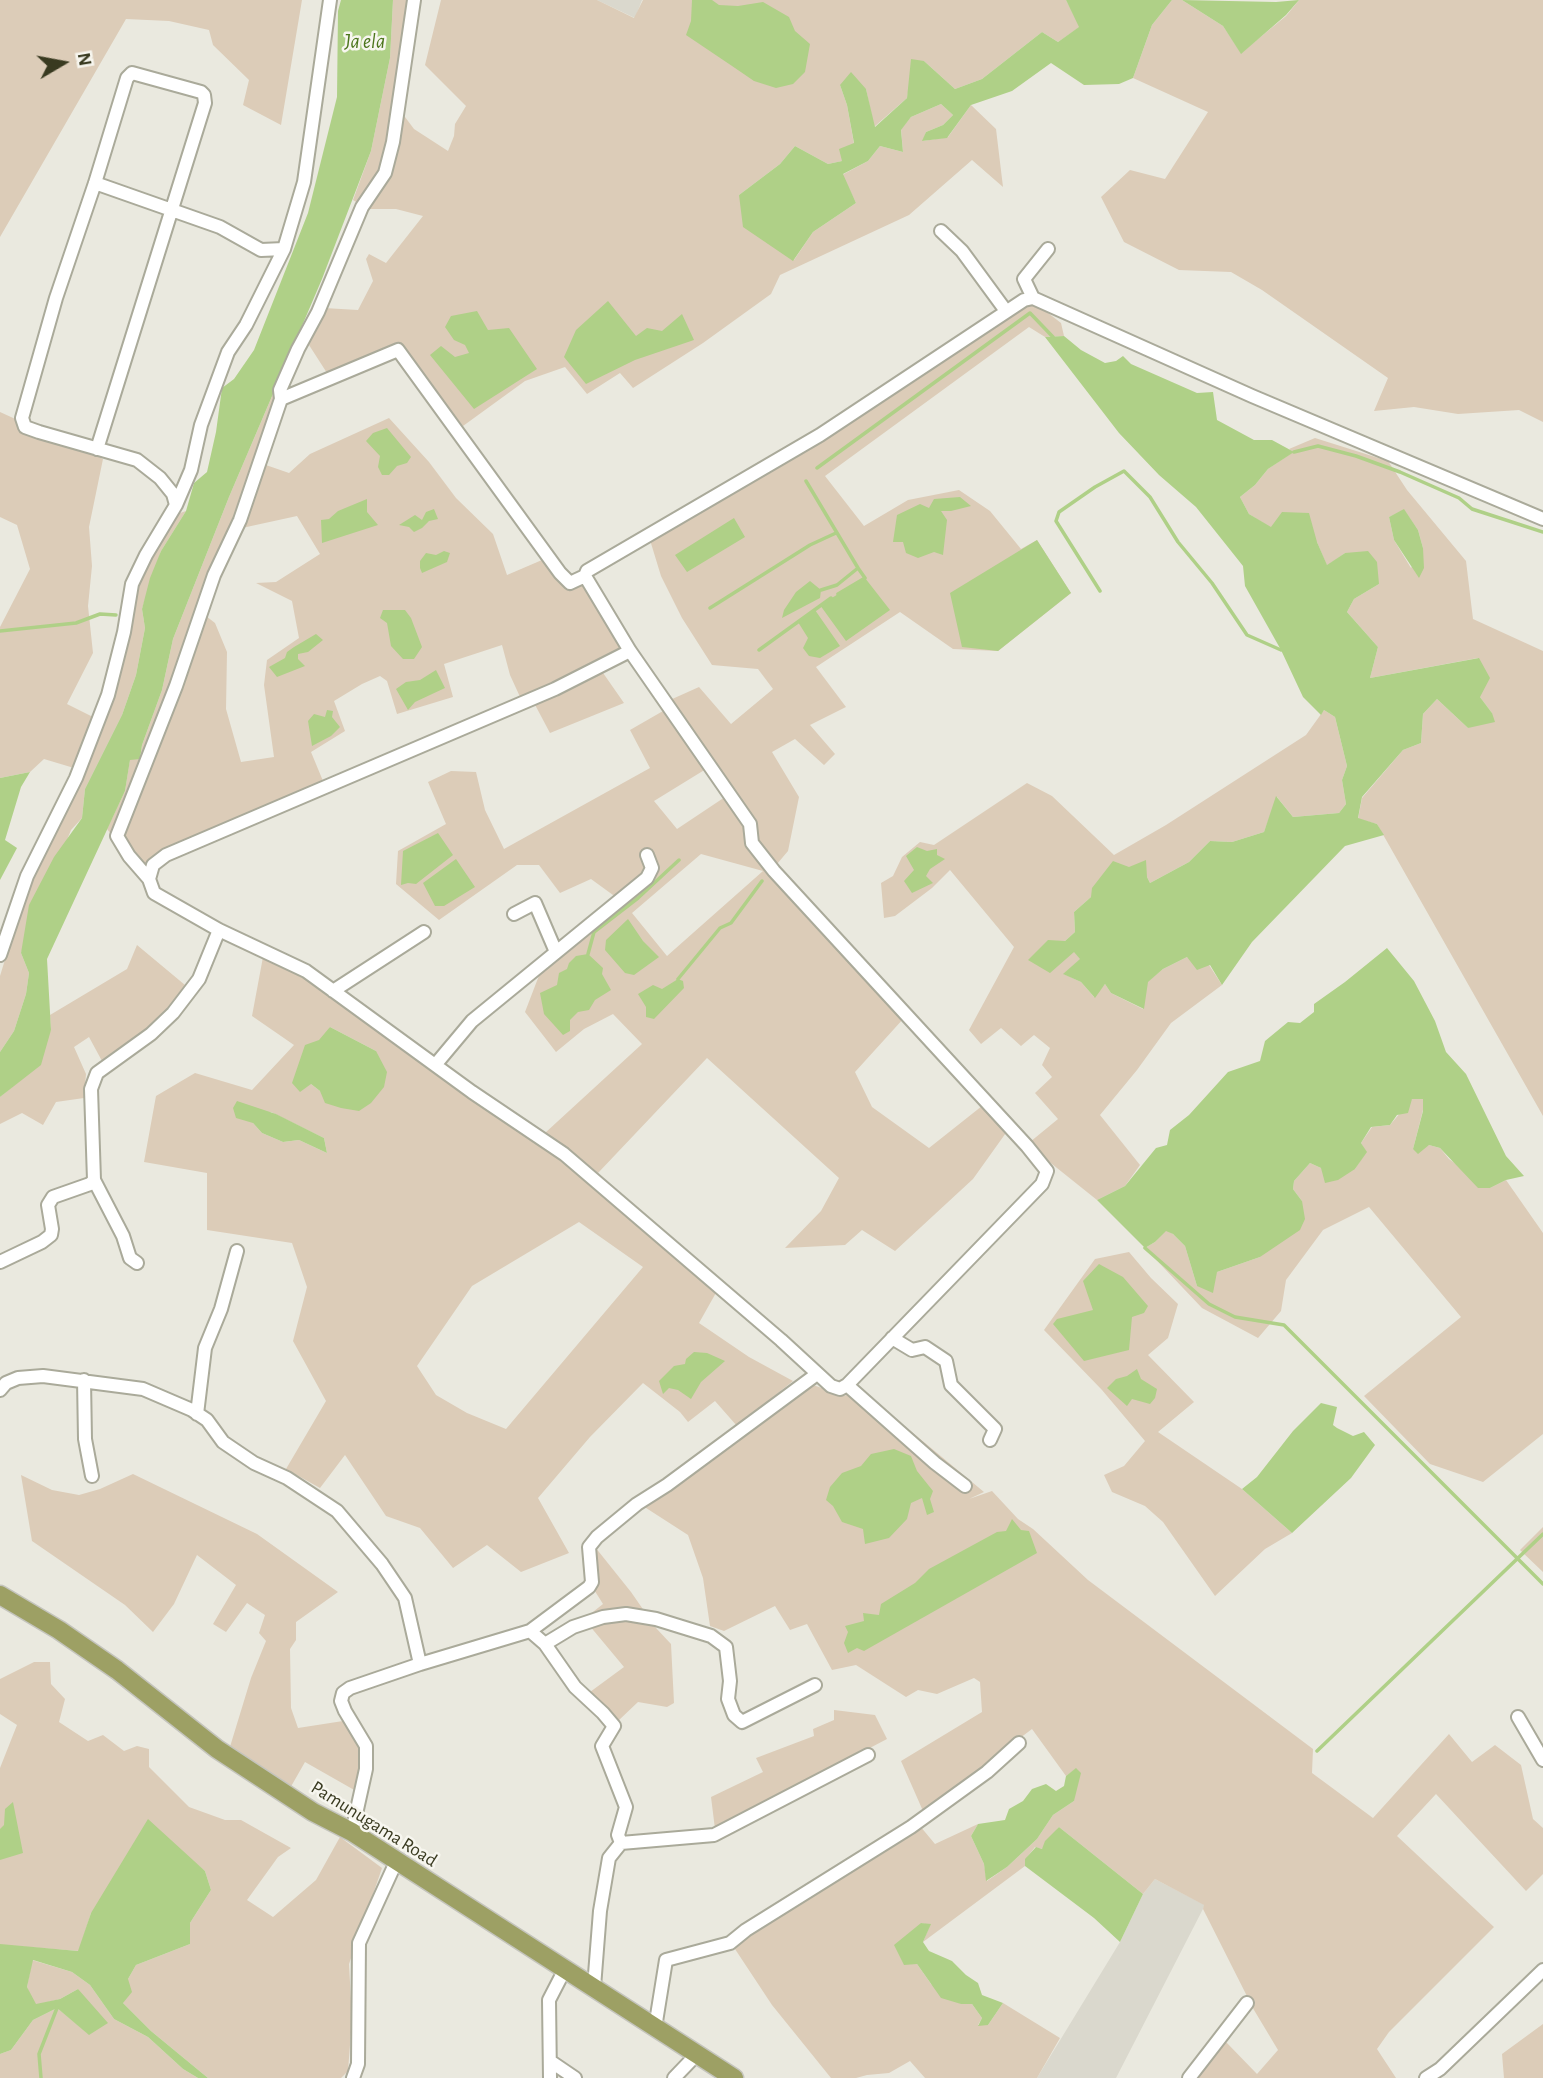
<!DOCTYPE html>
<style>
body{margin:0}
#map{position:relative;width:1543px;height:2078px;overflow:hidden;background:#eae9df;font-family:"Alegreya Sans",sans-serif}
canvas{display:block}
.north{position:absolute;left:28px;top:28px;width:70px;height:70px;-webkit-text-stroke:5px #f7f6ef;paint-order:stroke;rotate:80deg;font-size:19px;font-weight:700;line-height:28px;text-align:center;color:#393a20}
.north::after{content:'';display:block;margin:auto;width:24px;height:32px;background:#393a20;clip-path:polygon(50% 0,100% 100%,50% 72%,0 100%)}
</style>
<div id="map">
<canvas width="1543" height="2078"></canvas>
<div class="north">N</div>
</div>
<script>
const c = document.querySelector('canvas').getContext('2d');
c.lineJoin = 'round';
function fillPath(path, color) { c.fillStyle = color; c.fill(path, 'evenodd'); }
const shape = rows => new Path2D(rows.map(r => 'M' + r).join(''));
function stroke(path, color, width, dash) { c.strokeStyle = color; c.lineWidth = width; c.lineCap = dash ? 'butt' : 'round'; c.setLineDash(dash || []); c.stroke(path); }
function drawText(font, color, halo, rows, align = 'center') {
  c.font = font + ' "Alegreya Sans",sans-serif'; c.lineWidth = 5; c.setLineDash([]); c.textBaseline = 'middle'; c.strokeStyle = halo; c.fillStyle = color; for (const [text, x, y, turn = 0] of rows) {
    c.save(); c.translate(x, y); c.rotate((+turn || 0) * Math.PI / 180); c.textAlign = isNaN(turn) ? turn : align; if (halo) c.strokeText(text, 0, 0); c.fillText(text, 0, 0); c.restore();
  }
}
const built = shape([
 [597,0,642,0,635,18],
 [1155,1879,1205,1905,1116,2078,1037,2078,1120,1942,1143,1894]
]);
const green = shape([
 [0,0,302,0,281,125,243,105,249,80,213,45,209,30,169,21,126,19,0,237],
 [393,0,420,0,402,113,414,129,448,151,454,136,455,124,466,106,425,65,441,0,597,0,634,18,643,0,1066,0,1080,27,1058,42,1042,32,982,79,955,89,924,61,910,82,907,98,874,127,866,89,840,85,847,105,854,144,842,161,828,164,795,146,780,164,739,195,794,260,813,232,856,203,842,175,868,161,880,146,903,152,901,129,911,117,941,104,953,115,943,125,926,132,923,141,948,137,971,105,996,129,1003,187,972,160,909,215,780,275,771,294,703,343,633,388,620,373,587,394,565,367,525,381,463,426,402,346,327,373,309,345,324,308,358,310,373,281,366,259,369,254,386,263,423,216,396,209,367,209,353,200,371,151,390,58],
 [1172,0,1182,0,1223,26,1241,53,1286,16,1299,0,1543,0,1543,422,1519,410,1458,414,1414,407,1374,411,1388,378,1262,290,1231,272,1179,270,1124,242,1101,197,1130,170,1165,179,1208,112,1133,78,1152,25],
 [1025,305,1039,306,1061,323,1064,336,1045,337,1029,327,825,476,864,526,908,500,959,490,990,511,1021,549,1037,540,1071,593,998,651,953,649,900,612,816,667,846,707,810,725,835,754,824,765,795,739,772,752,799,797,788,851,777,864,757,839,755,819,670,700,699,687,731,724,773,689,758,669,712,665,682,618,661,576,650,540],
 [273,394,275,402,233,524,193,616,115,839,107,829,125,791,130,759,140,758,142,745,162,690,173,639,229,497],
 [0,412,103,459,89,527,92,566,88,606,93,653,67,704,93,717,74,768,44,759,30,772,0,778,0,627,30,569,17,525,0,517],
 [389,418,429,462,456,498,493,534,507,575,542,560,570,589,582,583,621,649,521,699,510,675,502,645,444,664,453,697,397,714,387,681,380,676,362,684,334,701,345,731,311,752,323,781,144,865,121,835,206,616,215,623,227,652,226,709,241,762,274,757,264,685,267,660,299,638,292,601,256,583,276,582,320,554,297,516,242,528,263,464,289,473,310,454],
 [1315,438,1388,461,1407,490,1466,561,1473,619,1543,651,1543,1116,1377,824,1358,819,1362,798,1403,750,1421,743,1423,714,1437,699,1468,728,1492,713,1480,697,1478,658,1370,678,1378,647,1347,612,1354,599,1379,584,1345,553,1327,566,1317,542,1271,528,1249,514,1240,497,1255,485,1268,469,1293,452,1289,449],
 [1404,510,1418,530,1423,548,1411,568,1394,540,1389,517],
 [186,511,161,551,142,609,145,628,136,675,122,715,85,789,82,818,71,830,21,953,29,973,26,994,14,1031,0,1052,0,976,29,881,78,782,139,582,174,515],
 [601,670,624,703,550,733,533,701],
 [1324,710,1335,717,1347,766,1342,780,1346,804,1339,813,1293,817,1277,797,1264,832,1232,842,1210,841,1189,862,1150,883,1147,877,1091,897,1074,912,1075,932,1065,941,1081,959,1064,974,1081,982,1094,997,1105,984,1111,993,1143,1009,1147,982,1163,969,1187,957,1209,965,1222,985,1171,1023,1137,1070,1100,1115,1140,1165,1125,1186,1097,1200,1047,1160,1030,1142,1058,1119,1035,1093,1052,1077,1042,1065,1050,1048,1034,1035,1021,1046,1001,1028,981,1044,969,1030,1014,947,950,870,932,888,895,916,884,918,881,883,893,876,902,857,920,842,934,845,1027,783,1052,796,1114,855,1166,825,1306,735],
 [663,711,706,769,654,801,677,829,725,797,745,831,746,845,767,867,764,871,904,1018,855,1072,872,1107,929,1148,982,1106,1008,1130,973,1179,895,1251,862,1230,845,1245,785,1248,821,1211,839,1178,707,1058,598,1173,545,1133,642,1044,613,1014,584,1029,556,1052,525,1012,540,973,624,903,591,879,560,893,539,865,517,865,439,920,396,884,398,851,446,824,428,782,451,771,476,772,485,810,504,849,650,768,630,730],
 [701,854,763,871,667,956,632,913],
 [137,945,185,985,157,1022,102,1061,89,1037,74,1047,86,1074,84,1098,56,1102,43,1125,22,1113,0,1124,0,1097,19,1081,51,1030,50,1015,127,969],
 [263,957,305,979,342,1005,410,1056,570,1166,717,1291,699,1323,749,1357,793,1381,737,1426,715,1401,688,1422,680,1412,643,1383,590,1437,538,1498,569,1553,521,1572,487,1545,453,1568,420,1528,386,1516,345,1455,320,1488,286,1469,326,1401,293,1341,307,1287,292,1243,207,1230,207,1173,144,1162,156,1096,195,1073,252,1090,294,1045,252,1016],
 [330,1027,376,1051,320,1091,311,1084],
 [271,1112,324,1138,327,1153,299,1140,283,1142,262,1133,253,1123],
 [579,1222,643,1267,506,1429,467,1413,436,1395,417,1366,472,1286],
 [1423,1098,1423,1110,1413,1149,1429,1145,1440,1148,1449,1159,1490,1188,1506,1180,1543,1233,1543,1434,1483,1482,1430,1464,1364,1396,1461,1317,1369,1207,1323,1230,1286,1280,1281,1311,1258,1338,1202,1308,1145,1248,1155,1242,1166,1230,1173,1234,1185,1246,1197,1286,1217,1272,1260,1257,1302,1201,1293,1189,1294,1181,1310,1163,1321,1168,1355,1169,1366,1152,1361,1143,1372,1127,1390,1125,1412,1099],
 [1129,1252,1151,1278,1178,1304,1168,1338,1148,1355,1194,1402,1158,1432,1242,1489,1292,1533,1265,1549,1215,1596,1163,1522,1145,1506,1112,1492,1104,1475,1124,1466,1145,1441,1102,1390,1044,1330,1095,1259],
 [854,1384,984,1492,969,1499,992,1491,1018,1519,1033,1529,1088,1580,1313,1749,1312,1773,1373,1818,1449,1734,1472,1762,1495,1745,1521,1765,1533,1819,1543,1828,1543,1874,1526,1891,1436,1794,1397,1836,1494,1927,1389,2032,1377,2049,1396,2078,1197,2078,1226,2042,1257,2074,1278,2050,1254,2010,1203,1909,1204,1905,1155,1879,1143,1894,1059,1827,1042,1849,1035,1847,1028,1856,1025,1866,923,1942,930,1925,921,1923,917,1964,931,1984,961,2004,972,2004,982,2018,978,2025,988,2025,1003,2003,1060,2038,1037,2078,925,2078,910,2061,889,2073,867,2075,856,2078,831,2078,772,2005,733,1946,920,1826,935,1844,978,1824,971,1836,984,1864,987,1881,1007,1867,1037,1839,1053,1815,1074,1801,1076,1769,1066,1776,1032,1729,923,1811,901,1761,982,1712,980,1682,974,1678,937,1694,918,1690,906,1697,856,1665,832,1670,807,1624,790,1630,775,1606,724,1631,710,1626,703,1578,688,1535,643,1506,813,1385,845,1396],
 [133,1474,257,1534,338,1592,296,1622,296,1640,290,1649,291,1708,298,1728,343,1721,361,1750,356,1791,305,1762,289,1790,229,1750,251,1678,266,1641,259,1633,265,1615,247,1603,226,1632,213,1624,236,1585,197,1555,174,1604,153,1632,125,1605,32,1541,21,1475,52,1490,79,1495,100,1489],
 [1543,1527,1543,1572,1520,1550],
 [595,1547,631,1592,656,1628,671,1644,674,1703,667,1707,638,1702,618,1721,590,1692,624,1667,584,1619,603,1604,593,1588],
 [34,1662,50,1662,51,1684,65,1699,59,1722,88,1741,103,1735,124,1751,137,1746,149,1749,149,1767,189,1807,225,1820,241,1820,291,1848,278,1857,247,1900,273,1917,316,1880,340,1837,382,1868,349,1964,352,2019,348,2071,341,2078,208,2078,151,2031,123,2003,128,1979,136,1965,190,1944,190,1923,211,1890,205,1871,191,1860,91,1913,79,1951,0,1945,0,1768,17,1725,0,1714,0,1679],
 [834,1710,875,1715,887,1739,715,1829,711,1797,763,1772,756,1758,814,1736,813,1729,834,1720],
 [32,1960,72,1972,90,1985,114,2019,148,2037,183,2069,198,2078,0,2078,0,2054,11,2050,33,2020,57,2008,89,2034,78,1989,60,1999,36,2005,32,2000,27,1987],
 [1543,2024,1543,2078,1504,2078,1502,2054]
]);
const water = shape([
 [341,0,393,0,390,58,371,151,322,279,229,497,173,639,162,690,142,745,140,759,130,760,125,791,47,959,51,1030,41,1065,0,1097,0,1052,14,1031,26,994,29,973,21,953,29,905,54,857,82,818,85,789,122,715,136,675,145,628,142,609,150,578,161,551,186,511,194,483,207,472,216,432,222,388,234,379,254,350,308,213,337,97,338,11],
 [692,0,712,0,719,5,738,6,763,2,789,17,795,31,810,44,805,72,793,84,776,88,754,81,735,68,686,35,691,21],
 [1066,0,1172,0,1152,25,1133,78,1119,84,1084,85,1051,63,1012,91,971,105,947,138,922,141,926,132,943,125,953,115,941,104,911,117,901,130,903,152,880,146,868,161,843,174,856,203,813,232,793,261,743,227,739,195,780,164,795,146,828,164,842,161,839,149,854,143,847,105,840,85,851,72,866,89,875,127,907,98,911,59,924,61,955,89,982,79,1042,32,1058,42,1079,27],
 [1182,0,1276,2,1299,0,1286,15,1241,54,1223,26],
 [608,301,636,336,647,328,662,331,682,314,694,340,635,360,586,384,564,357,576,330],
 [477,311,488,330,509,328,537,369,474,409,430,355,441,346,455,357,469,353,465,345,454,340,445,327,451,316],
 [1064,336,1081,350,1105,363,1116,361,1123,356,1131,364,1197,393,1213,392,1217,420,1254,440,1272,440,1294,452,1268,469,1255,485,1240,497,1249,514,1271,527,1282,512,1309,513,1317,542,1327,565,1345,553,1368,551,1377,562,1379,584,1354,599,1347,612,1378,647,1370,678,1479,658,1490,678,1480,697,1492,713,1495,722,1468,728,1437,699,1423,714,1421,743,1403,750,1362,797,1358,818,1377,824,1384,835,1345,846,1252,942,1222,985,1210,965,1197,970,1187,957,1163,969,1148,982,1144,1009,1111,993,1105,984,1095,998,1081,982,1063,974,1080,959,1074,952,1050,973,1028,960,1048,940,1065,941,1075,932,1074,912,1091,897,1092,888,1113,861,1129,867,1146,860,1147,877,1150,883,1189,862,1210,841,1232,842,1264,832,1276,796,1293,817,1339,813,1346,804,1342,780,1347,766,1335,717,1324,710,1321,715,1303,697,1281,650,1245,586,1243,566,1196,507,1159,475,1119,433,1045,337],
 [387,428,411,457,407,463,397,466,389,475,382,475,378,467,380,456,366,441,373,433],
 [960,497,971,506,951,511,941,511,947,520,943,555,934,552,918,558,906,553,903,542,893,542,897,515,920,504,929,508,934,499],
 [367,499,367,512,378,525,322,543,321,520,329,519,338,511],
 [434,509,438,519,429,521,422,528,414,532,409,527,399,525,415,515,422,520,426,512],
 [1404,509,1418,530,1423,548,1424,568,1419,578,1394,540,1389,517],
 [734,518,745,537,687,572,675,555],
 [1037,540,1071,593,998,651,962,647,950,593],
 [444,551,450,553,447,562,422,573,420,568,420,561,426,553,436,555],
 [865,578,890,610,846,641,820,605],
 [810,581,821,590,820,598,782,618,784,610,796,592],
 [383,610,405,610,411,618,422,647,414,659,403,659,391,646,387,623,380,618],
 [815,610,840,646,820,658,809,656,803,648,808,638,798,622],
 [316,634,323,640,308,652,298,654,298,659,305,666,277,677,269,667,285,658,287,652,294,647],
 [436,670,445,688,415,702,408,710,396,689,406,682,420,680],
 [327,710,333,711,332,717,340,727,331,736,312,746,308,721,314,714,325,717],
 [30,772,21,787,5,840,17,848,0,880,0,778],
 [438,833,453,855,416,884,408,883,401,885,403,851],
 [917,847,927,851,937,849,937,855,945,859,930,869,926,876,933,883,912,893,904,881,914,870,906,856],
 [456,859,475,887,444,906,435,906,423,883],
 [628,919,643,941,659,957,634,975,625,973,605,950,606,940],
 [1387,948,1414,981,1435,1021,1446,1052,1466,1074,1506,1156,1524,1176,1506,1180,1490,1188,1478,1188,1440,1148,1429,1145,1418,1154,1413,1149,1423,1111,1423,1099,1412,1099,1408,1113,1397,1115,1390,1125,1371,1127,1361,1143,1367,1152,1355,1169,1338,1180,1325,1183,1321,1168,1310,1163,1294,1181,1293,1189,1302,1201,1305,1219,1300,1230,1260,1257,1217,1272,1213,1293,1197,1286,1185,1246,1173,1234,1166,1231,1155,1242,1145,1248,1097,1200,1125,1186,1156,1148,1167,1145,1170,1130,1189,1115,1228,1072,1260,1061,1265,1041,1288,1022,1300,1023,1314,1012,1314,1004,1345,982],
 [588,954,603,968,602,974,611,990,595,1000,589,1010,578,1012,570,1020,570,1031,563,1035,544,1014,540,993,557,985,559,973,567,969,569,963,576,956],
 [678,979,683,981,684,988,654,1019,646,1017,646,1007,638,994,653,985,662,989],
 [330,1027,376,1051,387,1072,384,1087,371,1103,359,1111,341,1108,325,1103,320,1091,311,1084,300,1092,292,1083,305,1045,319,1040],
 [237,1101,276,1114,324,1138,327,1153,299,1140,283,1142,262,1133,253,1123,236,1118,233,1108],
 [1099,1264,1123,1277,1148,1306,1144,1313,1132,1317,1129,1350,1084,1361,1053,1324,1057,1319,1093,1310,1083,1281],
 [694,1352,707,1353,725,1361,701,1382,691,1399,678,1390,669,1388,663,1394,659,1381,674,1366,685,1364,686,1359],
 [1137,1369,1141,1379,1157,1389,1155,1398,1150,1404,1132,1399,1127,1406,1107,1388,1116,1379,1127,1376],
 [1321,1403,1337,1407,1333,1425,1337,1428,1353,1436,1364,1432,1375,1445,1351,1478,1292,1533,1242,1489,1257,1477,1293,1431],
 [894,1449,911,1456,917,1471,933,1491,930,1499,934,1512,927,1515,922,1498,911,1503,907,1519,889,1538,865,1544,863,1529,842,1522,833,1506,826,1500,830,1487,842,1473,861,1466,871,1454],
 [1012,1519,1021,1530,1029,1531,1037,1553,864,1651,857,1648,848,1653,844,1643,848,1632,845,1626,864,1621,863,1613,879,1615,881,1604,915,1583,929,1569,997,1532,1006,1531],
 [1076,1768,1081,1773,1074,1801,1053,1815,1037,1839,1007,1867,986,1881,984,1864,971,1836,978,1824,1005,1820,1009,1809,1023,1801,1032,1789,1046,1784,1056,1791,1064,1786,1066,1776],
 [13,1802,23,1853,0,1860,0,1829,4,1825,5,1809],
 [148,1819,205,1871,211,1890,190,1923,190,1944,136,1965,128,1979,132,1992,123,2003,151,2031,208,2078,198,2078,183,2069,148,2037,114,2019,90,1985,72,1972,33,1960,27,1987,36,2004,60,1999,78,1989,108,2023,89,2035,57,2008,33,2020,11,2050,0,2054,0,1944,78,1951,91,1913],
 [1059,1827,1143,1894,1120,1942,1094,1918,1025,1866,1025,1859,1036,1847,1042,1849,1045,1841],
 [921,1923,931,1924,923,1942,929,1951,952,1961,966,1975,978,1983,982,1995,1003,2003,988,2025,978,2026,982,2018,972,2004,961,2004,941,1998,917,1964,904,1965,894,1945]
]);
const stream = shape([
 [1294,452,1318,446,1356,456,1400,472,1459,498,1472,509,1543,532],
 [817,468,1030,313,1053,337],
 [806,481,858,568,837,585,821,590],
 [1100,591,1056,521,1059,512,1095,487,1124,471,1150,497,1178,542,1212,583,1247,635,1281,650],
 [838,594,865,578,858,568],
 [710,608,810,545,836,533],
 [0,631,76,623,100,614,116,615],
 [759,650,831,598],
 [588,954,594,932,638,898,679,860],
 [678,979,720,928,731,923,762,881],
 [1145,1248,1209,1304,1235,1317,1284,1325,1543,1584],
 [1317,1751,1543,1534],
 [41,2078,39,2054,57,2008]
]);
const minor = shape([
 [414,0,393,142,385,173,362,207,318,312,298,349,280,390,281,399,240,520,214,575,176,686,117,836,129,856,149,879,154,893,219,930,306,971,472,1092,564,1154,781,1340,831,1386,840,1389,847,1385,1042,1184,1047,1171,1027,1146,774,871,752,843,750,824,630,651,585,576],
 [95,183,220,227,261,250,284,249],
 [941,231,962,251,1006,311],
 [1033,298,1024,279,1048,249],
 [281,399,398,350,560,573,570,583,585,576,587,571,820,435,1024,300,1033,298,1252,396,1543,519],
 [97,449,205,103,204,95,201,92,132,73,127,78,95,183,56,298,22,418,25,427,39,432,137,460,160,478,173,494,176,505],
 [149,879,153,865,166,855,555,689,630,651],
 [514,914,535,903,556,952],
 [0,955,27,876,76,778,108,695,124,632,132,584,146,555,176,505,191,470,201,425,228,352,246,325,284,249,304,182,330,0],
 [333,991,424,932],
 [436,1064,472,1021,647,878,652,868,647,855],
 [94,1180,123,1236,130,1258,137,1263],
 [0,1262,42,1242,51,1235,52,1229,48,1205,53,1197,90,1184,94,1180,91,1089,97,1073,151,1034,173,1013,199,979,219,930],
 [892,1338,912,1350,925,1347,946,1361,951,1385,995,1429,990,1440],
 [84,1380,85,1439,92,1476],
 [847,1385,935,1463,965,1486],
 [0,1390,6,1383,18,1378,43,1376,143,1389,192,1410,207,1420,223,1442,254,1463,287,1478,337,1511,382,1564,405,1598,420,1664],
 [197,1414,205,1348,221,1309,237,1251],
 [530,1631,545,1644,573,1627,603,1617,626,1614,656,1619,711,1636,726,1647,730,1681,728,1699,734,1715,742,1722,815,1685],
 [545,1644,575,1687,603,1713,614,1726,602,1746,626,1807,618,1835,621,1843],
 [1518,1717,1543,1760],
 [352,1832,366,1769,366,1746,345,1711,341,1701,343,1693,350,1688,420,1664,530,1631,589,1587,592,1582,589,1547,597,1537,637,1504,667,1485,817,1374],
 [594,1987,600,1911,609,1858,621,1843,714,1835,868,1755],
 [655,2028,666,1960,730,1943,746,1930,911,1827,987,1772,1019,1743],
 [550,2061,575,2078],
 [353,2078,358,2064,359,1943,396,1862],
 [550,2078,549,2000,565,1969],
 [674,2078,697,2054],
 [1189,2078,1247,2003],
 [1426,2078,1440,2069,1543,1970]
]);
const primary = shape([
 [0,1595,59,1630,117,1670,217,1749,313,1812,352,1832,734,2078]
]);
const streetNames = [
 ["Pamunugama Road",374,1824,32]
];
const waterNames = [
 ["Ja ela",365,42]
];
fillPath(built, '#dad8cd');
fillPath(green, '#dcccb8');
fillPath(water, '#afd087');
stroke(stream, '#afd087', 3.5);
stroke(minor, '#aaaa9a', 16);
stroke(primary, '#c4c4bc', 21);
stroke(minor, '#fff', 12);
stroke(primary, '#9da064', 18);
drawText('19px', '#393a20', '#f7f6ef', streetNames);
drawText('italic 21px', '#4b751b', '#f7f6ef', waterNames);
</script>
